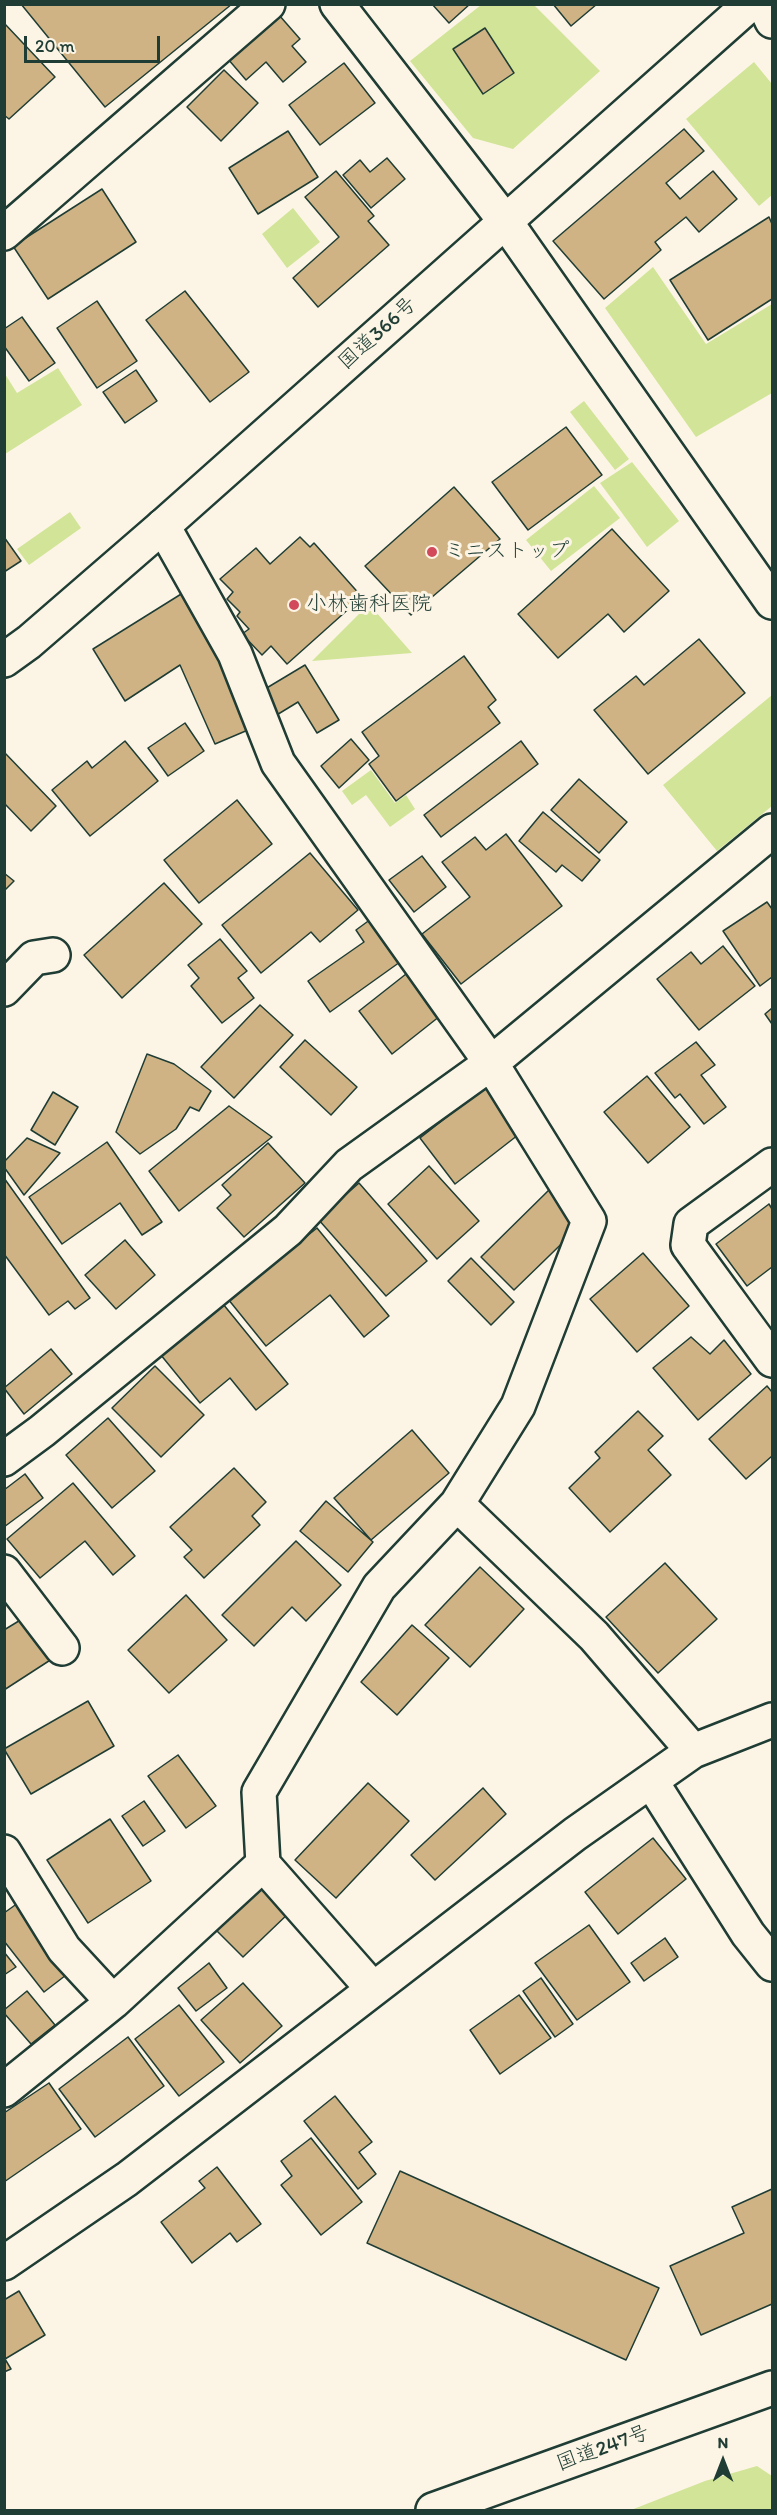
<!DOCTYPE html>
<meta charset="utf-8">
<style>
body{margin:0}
#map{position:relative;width:777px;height:2515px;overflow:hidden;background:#fcf5e5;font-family:Itim,sans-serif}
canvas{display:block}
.frame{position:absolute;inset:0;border:6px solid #1f3d34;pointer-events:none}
.north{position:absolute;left:693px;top:2431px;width:60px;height:60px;-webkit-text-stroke:4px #fcf5e5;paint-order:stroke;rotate:0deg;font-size:16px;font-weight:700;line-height:24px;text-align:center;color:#1f3d34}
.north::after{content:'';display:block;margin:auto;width:21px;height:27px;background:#1f3d34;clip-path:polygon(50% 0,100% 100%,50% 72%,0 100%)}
.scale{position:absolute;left:24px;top:36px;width:136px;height:27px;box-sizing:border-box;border:3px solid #1f3d34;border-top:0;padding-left:8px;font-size:18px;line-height:21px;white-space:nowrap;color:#1f3d34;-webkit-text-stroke:4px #fcf5e5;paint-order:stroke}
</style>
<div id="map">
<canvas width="777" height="2515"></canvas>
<div class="frame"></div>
<div class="north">N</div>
<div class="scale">20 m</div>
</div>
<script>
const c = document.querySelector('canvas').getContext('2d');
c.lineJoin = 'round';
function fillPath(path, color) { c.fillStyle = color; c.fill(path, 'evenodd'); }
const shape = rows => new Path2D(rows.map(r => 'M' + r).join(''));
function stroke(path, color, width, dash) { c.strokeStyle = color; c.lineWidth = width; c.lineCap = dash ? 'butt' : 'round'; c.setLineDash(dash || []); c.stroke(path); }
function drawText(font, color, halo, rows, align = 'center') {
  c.font = font + ' Itim,"Klee One",sans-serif'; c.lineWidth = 6; c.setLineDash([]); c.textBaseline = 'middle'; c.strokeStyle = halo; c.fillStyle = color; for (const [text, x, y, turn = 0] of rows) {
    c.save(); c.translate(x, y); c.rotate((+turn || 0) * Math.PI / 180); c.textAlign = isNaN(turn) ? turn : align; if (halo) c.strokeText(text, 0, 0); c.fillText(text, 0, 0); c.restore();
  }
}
const green = shape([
 [481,5,534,5,600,71,513,149,473,138,410,61],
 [754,62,772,84,772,195,759,206,686,119],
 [293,208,320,242,287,268,262,234],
 [653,267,706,344,772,304,772,393,696,437,605,308],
 [58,368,82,405,5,454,5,374,17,393],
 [584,401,629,459,615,470,570,412],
 [632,462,679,521,647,547,600,483],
 [594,486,620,518,551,571,526,540],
 [70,512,81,528,29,565,17,549],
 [369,604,412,653,312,661],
 [772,695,772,806,717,851,663,785],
 [371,770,395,803,406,795,415,809,390,827,366,795,352,805,342,791],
 [757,2466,772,2476,772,2510,631,2510,705,2481]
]);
const building = shape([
 [21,4,232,4,105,107,21,4],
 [432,4,470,4,449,23,432,4],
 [553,4,597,4,571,26,553,4],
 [279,15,300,39,292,46,306,62,283,82,266,62,246,80,228,59,279,15],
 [4,23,55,77,9,119,4,115,4,23],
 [485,28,514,73,483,94,453,49,485,28],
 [344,63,375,103,320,145,289,105,344,63],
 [224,70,258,103,221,141,187,107,224,70],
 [684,129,704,151,666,183,680,199,713,171,737,199,699,232,686,217,655,242,661,250,604,299,553,241,684,129],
 [288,131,318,177,258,214,229,168,288,131],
 [387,158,405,179,371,208,343,175,360,160,370,172,387,158],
 [336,171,374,216,368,221,389,245,318,307,293,278,339,237,305,197,336,171],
 [102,189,136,242,48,299,13,246,102,189],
 [769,217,772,224,772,299,708,340,670,280,769,217],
 [185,291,249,372,210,402,146,320,185,291],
 [97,301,137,361,97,388,57,328,97,301],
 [22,317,55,363,29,381,4,346,4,329,22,317],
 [136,370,157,401,125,423,103,392,136,370],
 [566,427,602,475,528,530,492,482,566,427],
 [454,487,500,539,411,615,365,566,454,487],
 [612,529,669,591,624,632,608,614,558,658,518,614,612,529],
 [4,537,21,561,4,572,4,537],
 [300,537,310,547,314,543,362,597,287,664,271,646,262,655,242,634,249,629,237,616,240,612,227,599,233,592,220,579,256,548,270,564,300,537],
 [186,591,255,727,215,744,180,665,125,701,93,649,186,591],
 [699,639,745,693,648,774,594,710,636,676,644,685,699,639],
 [464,656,496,700,488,707,500,723,396,801,369,764,379,756,362,732,464,656],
 [305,665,339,720,317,733,298,702,275,716,260,692,305,665],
 [185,723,204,751,168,776,148,748,185,723],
 [351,739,369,760,339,788,321,766,351,739],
 [125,741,158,781,90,836,52,790,87,761,92,768,125,741],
 [521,741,538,764,441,837,424,815,521,741],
 [4,752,56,806,31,831,4,803,4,752],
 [579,779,627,822,599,853,551,810,579,779],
 [237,800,272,844,199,903,164,860,237,800],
 [543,812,600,860,582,881,562,865,556,872,519,841,543,812],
 [506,834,562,906,461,984,422,934,470,897,442,862,475,837,486,850,506,834],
 [310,853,358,910,320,942,311,932,261,973,222,925,310,853],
 [422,856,446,887,414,912,389,880,422,856],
 [4,873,14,881,4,891,4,873],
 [164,883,202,924,122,998,84,955,164,883],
 [767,902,772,909,772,977,760,986,723,931,767,902],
 [371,919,400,962,330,1012,308,981,364,942,356,930,371,919],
 [220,939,247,971,238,978,254,998,222,1023,191,986,199,978,188,965,220,939],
 [723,946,755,986,699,1030,657,979,691,952,701,964,723,946],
 [406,974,440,1016,392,1054,359,1011,406,974],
 [260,1005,293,1035,234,1098,201,1067,260,1005],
 [772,1008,772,1024,765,1014,772,1008],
 [305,1040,357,1087,331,1115,280,1067,305,1040],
 [696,1042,715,1065,701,1075,726,1107,704,1124,680,1094,675,1098,655,1073,696,1042],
 [147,1054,174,1064,211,1091,199,1111,190,1107,176,1129,140,1154,116,1132,147,1054],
 [647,1076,690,1127,648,1163,604,1112,647,1076],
 [491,1082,527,1128,455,1184,420,1138,491,1082],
 [53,1092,78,1107,55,1145,31,1130,53,1092],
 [229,1106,272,1137,179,1211,149,1171,229,1106],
 [27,1138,60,1153,24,1195,4,1167,4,1162,27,1138],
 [107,1142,162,1222,142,1235,120,1203,62,1244,29,1197,107,1142],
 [268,1143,305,1183,244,1237,217,1208,231,1195,222,1185,268,1143],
 [429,1166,479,1221,437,1259,388,1204,429,1166],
 [4,1178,90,1298,75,1309,68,1301,49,1315,4,1254,4,1178],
 [359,1183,427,1261,386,1296,318,1219,359,1183],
 [552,1187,585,1221,514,1290,481,1257,552,1187],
 [769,1204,772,1209,772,1267,747,1286,716,1244,769,1204],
 [317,1228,389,1316,364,1337,330,1295,266,1346,228,1299,317,1228],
 [125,1240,155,1275,116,1309,85,1275,125,1240],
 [643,1253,689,1306,637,1352,590,1299,643,1253],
 [471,1258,514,1302,491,1325,448,1281,471,1258],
 [219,1299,288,1384,256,1410,230,1378,200,1403,156,1349,219,1299],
 [691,1337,710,1354,724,1340,751,1374,698,1420,653,1368,691,1337],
 [51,1349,72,1374,24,1414,4,1388,51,1349],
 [155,1366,204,1415,161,1457,112,1408,155,1366],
 [767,1386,772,1392,772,1456,746,1479,709,1439,767,1386],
 [638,1411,663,1436,648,1450,671,1475,610,1532,569,1488,600,1458,595,1452,638,1411],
 [108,1418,155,1471,112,1508,66,1455,108,1418],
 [412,1430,449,1473,371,1540,334,1498,412,1430],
 [234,1468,266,1502,252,1516,260,1525,204,1578,184,1557,192,1550,170,1527,234,1468],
 [25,1474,43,1498,4,1527,4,1490,25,1474],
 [73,1483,135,1556,113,1575,85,1541,40,1578,7,1539,73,1483],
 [326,1501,373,1542,348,1572,300,1531,326,1501],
 [296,1541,341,1585,306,1621,292,1607,254,1646,222,1615,296,1541],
 [665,1563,717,1619,658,1673,606,1617,665,1563],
 [480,1567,524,1609,470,1667,425,1625,480,1567],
 [186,1595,227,1640,169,1693,128,1650,186,1595],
 [27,1616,55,1657,4,1690,4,1630,27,1616],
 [412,1625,449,1658,397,1715,361,1682,412,1625],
 [88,1701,114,1746,31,1794,4,1749,88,1701],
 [178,1755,216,1806,186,1828,148,1776,178,1755],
 [368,1783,409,1821,336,1898,295,1860,368,1783],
 [483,1788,506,1814,435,1880,411,1855,483,1788],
 [144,1801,165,1831,143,1846,122,1816,144,1801],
 [110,1819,151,1881,88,1923,47,1860,110,1819],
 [653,1838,686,1879,618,1934,585,1892,653,1838],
 [265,1881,292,1910,243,1957,215,1929,265,1881],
 [18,1903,70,1972,44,1992,4,1941,4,1913,18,1903],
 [589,1925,630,1982,577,2020,535,1963,589,1925],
 [665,1938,678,1957,644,1981,631,1963,665,1938],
 [4,1952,16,1967,4,1975,4,1952],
 [209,1963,227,1988,196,2011,178,1988,209,1963],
 [541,1978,573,2024,555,2037,523,1991,541,1978],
 [243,1983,282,2026,240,2063,201,2020,243,1983],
 [27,1991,55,2025,31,2044,4,2013,4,2010,27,1991],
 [519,1995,551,2038,500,2074,470,2030,519,1995],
 [179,2005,224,2062,179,2096,135,2039,179,2005],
 [128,2037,164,2086,95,2137,59,2089,128,2037],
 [49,2083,81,2129,4,2182,4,2113,49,2083],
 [335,2096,372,2142,359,2152,376,2174,358,2189,304,2121,335,2096],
 [311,2138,362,2202,321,2235,281,2185,292,2176,281,2161,311,2138],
 [217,2167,261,2224,237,2242,230,2233,192,2263,161,2222,205,2188,199,2181,217,2167],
 [400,2171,659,2288,626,2360,367,2243,400,2171],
 [772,2189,772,2304,701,2335,670,2266,744,2233,732,2207,772,2189],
 [19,2291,45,2335,5,2359,11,2369,4,2372,4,2300,19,2291]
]);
const street = shape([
 [764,4,772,21],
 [505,221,772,602],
 [4,233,268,4],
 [163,526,235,654,278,763,491,1063,589,1221,518,1406,457,1504,379,1587,259,1792,263,1864,373,1989],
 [4,989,34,958,53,955],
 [772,1165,691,1224,688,1245,772,1360],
 [4,1459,42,1431,288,1230,349,1165,491,1063,772,831],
 [457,1504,594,1636,693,1751],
 [4,1572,62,1648],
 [651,1781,748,1934,772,1964],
 [4,1852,64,1949,113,2002],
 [4,2090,113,2002,263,1864],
 [4,2263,127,2179,575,1834,693,1751,772,1720]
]);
const secondary = shape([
 [337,4,505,221]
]);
const highway = shape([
 [4,660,29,642,163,526,750,4],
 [433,2510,772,2388]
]);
const markers = [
 [432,552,6,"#d1495b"],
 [294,605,6,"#d1495b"]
];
const streetNames = [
 ["国道366号",378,334,-42],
 ["国道247号",603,2449,-20]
];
const poiNames = [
 ["ミニストップ",444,552],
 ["小林歯科医院",306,605]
];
fillPath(green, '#d2e498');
fillPath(building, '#d0b385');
stroke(building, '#1f3d34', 1.5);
stroke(street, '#1f3d34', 38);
stroke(secondary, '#1f3d34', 38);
stroke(highway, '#1f3d34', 38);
stroke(street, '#fcf5e5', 33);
stroke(secondary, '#fcf5e5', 33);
stroke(highway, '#fcf5e5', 33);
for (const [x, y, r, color] of markers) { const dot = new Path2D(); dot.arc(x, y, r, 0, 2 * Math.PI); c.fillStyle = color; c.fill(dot); stroke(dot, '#fcf5e5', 2); }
drawText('21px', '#1f3d34', '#fcf5e5', streetNames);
drawText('21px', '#1f3d34', '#fcf5e5', poiNames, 'left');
</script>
